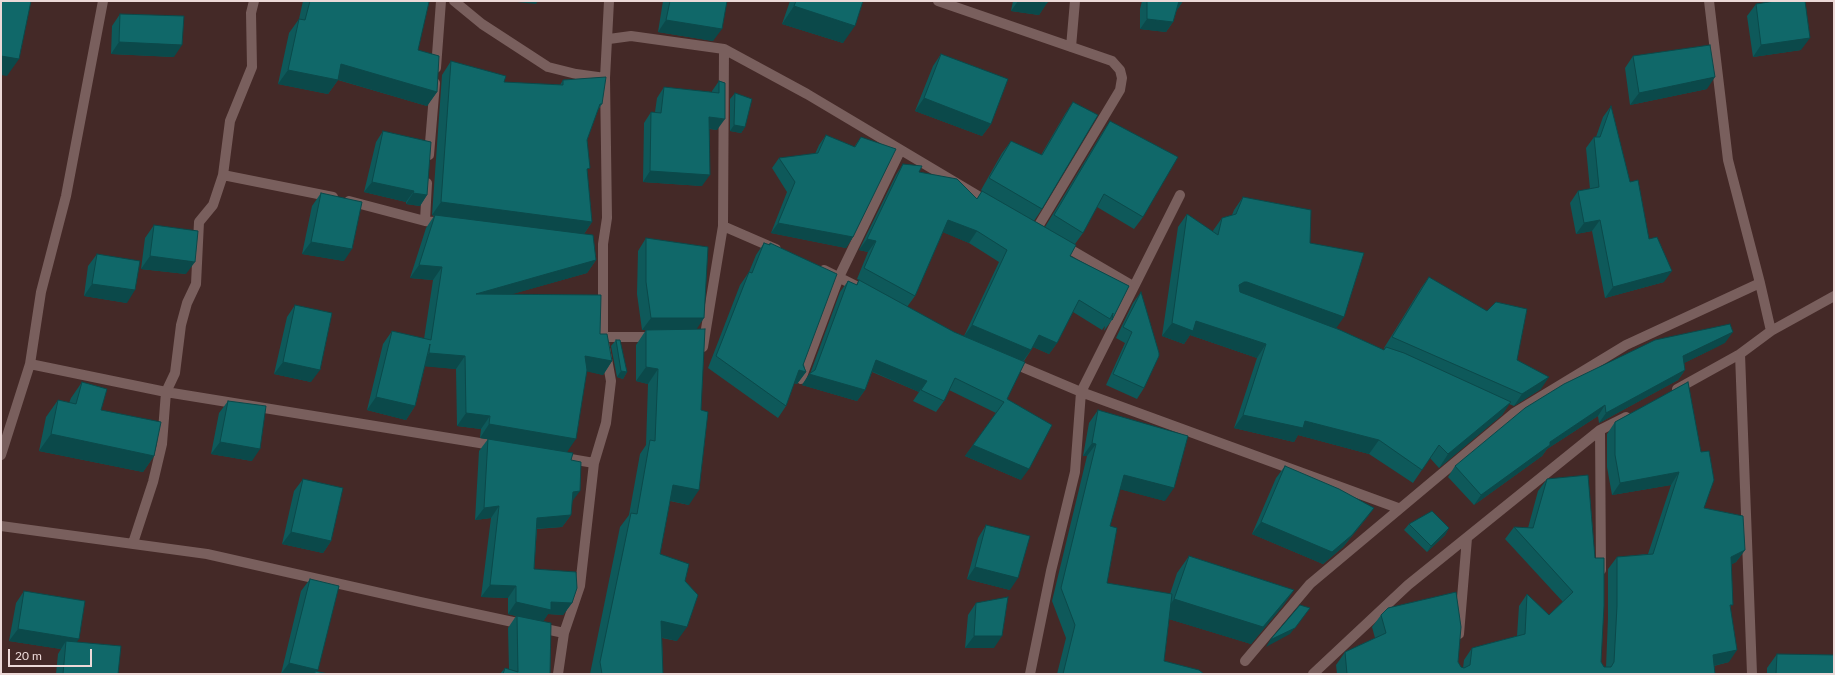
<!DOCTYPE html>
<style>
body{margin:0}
#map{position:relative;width:1835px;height:675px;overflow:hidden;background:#442927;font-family:Lato,sans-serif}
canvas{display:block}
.frame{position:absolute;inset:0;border:2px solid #ecd9d8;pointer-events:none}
.scale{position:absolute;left:8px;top:649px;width:84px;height:18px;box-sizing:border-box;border:2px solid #ecd9d8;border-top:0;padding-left:5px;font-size:12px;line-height:14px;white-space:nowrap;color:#ecd9d8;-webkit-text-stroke:3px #442927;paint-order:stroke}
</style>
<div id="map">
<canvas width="1835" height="675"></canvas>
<div class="frame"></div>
<div class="scale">20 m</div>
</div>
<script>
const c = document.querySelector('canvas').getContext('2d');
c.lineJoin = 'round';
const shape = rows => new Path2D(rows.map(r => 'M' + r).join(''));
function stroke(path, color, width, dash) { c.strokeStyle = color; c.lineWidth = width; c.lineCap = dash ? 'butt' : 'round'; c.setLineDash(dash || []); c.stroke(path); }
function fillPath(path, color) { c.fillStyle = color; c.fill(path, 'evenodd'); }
const minor = shape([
 [454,1,482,24,548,67,576,74,605,78],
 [938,1,1112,61,1120,70,1122,78,1120,90,1036,230],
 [1709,1,1728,160,1760,283,1771,331],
 [609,39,631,36,724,49,807,94,990,203],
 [1071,47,1075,1],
 [436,68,441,1],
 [429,155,435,83],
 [223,175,333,197],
 [349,201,425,221,442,223],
 [425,221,427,183],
 [723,226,776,249],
 [1061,244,1133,286],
 [824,270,860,288],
 [603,337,654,337],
 [703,347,723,226,724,49],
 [1740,354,1752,674],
 [1010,362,1081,392,1398,508],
 [30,364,166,392,498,446],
 [801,379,839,277,900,151],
 [1677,389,1740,354,1771,331,1834,296],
 [1600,430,1601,570],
 [1,455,30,364,41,292,66,196,103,1],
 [559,457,594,463],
 [1,526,207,554,420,602,564,633],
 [133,543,153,482,162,444,166,392,175,373,181,325,187,303,196,284,199,222,213,205,223,175,230,121,252,67,251,13,254,1],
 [1459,634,1467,538],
 [1245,661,1310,584,1514,413,1626,345,1760,283],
 [558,674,564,633,580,586,594,463,606,423,611,381,603,337,603,244,607,218,605,78,609,1],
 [1030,674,1051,571,1075,472,1081,392,1180,195],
 [1313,674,1408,585,1600,430,1626,417]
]);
const wall = shape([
 [303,1,425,1,418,50,437,92,427,106,338,80,328,94,278,84,289,33,299,19],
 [663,1,727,1,713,41,658,32],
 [790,1,863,1,843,43,782,24],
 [1013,1,1048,1,1039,15,1011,11],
 [1142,1,1183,1,1177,10,1177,9,1173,22,1166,32,1140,29,1140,9],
 [1756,4,1801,50,1753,57,1747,16],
 [120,14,174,57,111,54,112,26],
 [941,54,991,124,982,136,915,111,933,66],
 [1633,56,1707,89,1630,105,1625,68],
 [451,61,504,82,560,85,563,80,602,104,598,110,587,140,587,173,592,222,584,234,596,260,587,273,512,294,600,334,612,361,603,375,587,371,567,452,571,460,572,502,571,515,562,527,537,529,534,569,572,603,563,615,548,614,543,621,550,674,500,674,505,668,509,670,508,628,516,616,508,614,508,598,481,597,491,518,475,520,479,451,488,439,480,438,481,429,457,426,456,369,425,366,415,406,406,420,367,410,383,344,392,331,424,339,433,280,410,278,426,228,434,216,432,215,442,75],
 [719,81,725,83,717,130,709,129,702,186,643,182,644,123,651,112,655,112,657,98,664,87,712,92,712,91],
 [735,93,745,127,741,133,730,131,730,99],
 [1073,102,1042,209,1034,221,1045,227,1102,133,1110,121,1143,217,1134,229,1097,207,1083,233,1075,244,1070,256,1129,286,1112,320,1104,331,1105,326,1102,330,1073,312,1057,343,1049,354,1033,347,1024,361,1007,399,1021,480,965,456,996,413,949,390,944,401,936,412,913,401,919,392,872,372,865,390,857,401,802,385,810,374,840,292,848,281,856,285,859,280,857,279,868,252,859,250,896,175,903,164,919,172,977,199,982,191,981,190,1002,153,1011,141,1041,155,1065,114],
 [943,232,969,243,999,262,964,336,954,332,907,307,915,296],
 [1611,106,1630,182,1649,239,1664,282,1605,298,1592,231,1576,234,1570,203,1578,191,1590,189,1586,148,1594,137,1596,137,1603,117],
 [383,131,427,195,420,206,406,204,406,202,364,192,376,142],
 [826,135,854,147,861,137,853,237,846,248,771,233,787,192,772,168,779,158,815,154,819,145],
 [321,193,344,261,302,254,312,206],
 [1243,197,1310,243,1336,328,1384,350,1385,349,1384,348,1421,288,1429,277,1517,360,1541,389,1514,406,1509,404,1502,415,1439,468,1430,458,1413,483,1369,454,1298,435,1294,442,1234,428,1257,358,1190,335,1184,344,1162,336,1178,227,1187,214,1212,232,1222,218,1232,215,1234,210],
 [154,225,186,274,141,269,145,238],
 [646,238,697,329,689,505,670,501,660,554,685,581,677,641,662,638,663,674,590,674,620,527,629,515,640,454,646,445,648,384,636,381,636,345,646,330,642,330,637,294,638,251],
 [764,243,769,245,770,243,806,372,797,384,794,383,786,406,778,418,708,368,740,285,749,272,756,255],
 [97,254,127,303,84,296,88,266],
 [1141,292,1144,388,1137,399,1106,385,1125,343,1116,338,1133,303],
 [295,305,311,382,274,374,287,317],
 [616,340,627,372,623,379,617,377,611,346],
 [1725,343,1684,363,1685,370,1678,380,1599,423,1598,416,1547,449,1542,456,1474,505,1448,477,1455,466],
 [82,382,101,410,154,456,143,472,39,451,46,417,58,400,69,403,71,398],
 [1688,382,1704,508,1745,550,1736,562,1732,564,1729,662,1714,666,1715,674,1337,674,1336,665,1345,652,1375,638,1372,627,1381,615,1458,662,1461,667,1463,668,1464,660,1472,648,1517,636,1519,606,1527,594,1549,615,1563,602,1505,539,1514,527,1528,528,1538,491,1547,479,1601,662,1604,667,1606,667,1608,618,1608,569,1617,557,1648,554,1671,485,1612,495,1607,467,1607,434,1615,422],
 [228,401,252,461,211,454,219,413],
 [1098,410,1165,501,1120,489,1110,526,1107,583,1170,594,1177,573,1189,556,1294,590,1282,607,1251,644,1169,619,1164,661,1204,674,1057,674,1066,638,1052,601,1087,456,1083,456,1089,423],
 [1285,466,1374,508,1365,520,1343,547,1323,564,1252,534,1276,478],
 [303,479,331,541,323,553,282,544,294,491],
 [1409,524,1449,528,1445,535,1427,552,1404,530],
 [986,525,1010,590,967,579,978,538],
 [310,579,317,672,328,674,281,674,301,591],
 [24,591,76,642,118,674,56,674,58,654,61,649,9,641,16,603],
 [976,603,994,648,965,648,968,615],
 [1777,654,1834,674,1767,674,1767,668]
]);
const shadedWall = shape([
 [508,1,538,1,536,4],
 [1018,1,1035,1,1047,3,1039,15,1011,11],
 [1177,1,1183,1,1177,10,1172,8],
 [794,6,855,26,843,43,782,24],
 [1147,19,1173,22,1166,32,1140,29],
 [666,20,722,29,713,41,658,32],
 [1810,38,1801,50,1753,57,1761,45],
 [119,42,182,45,174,57,111,54],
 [1,56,19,59,7,76,1,75],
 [341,64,437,92,427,106,332,78],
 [288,70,338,80,328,94,278,84],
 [1715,77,1707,89,1630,105,1639,93],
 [924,98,991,124,982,136,915,111],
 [709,117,725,119,717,130,702,127],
 [734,125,745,127,741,133,730,131],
 [650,171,710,175,702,186,643,182],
 [372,182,414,191,406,202,364,192],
 [413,193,427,195,420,206,406,204],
 [441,202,592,222,583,235,432,215],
 [948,220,977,231,969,243,940,231],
 [1600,220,1592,231,1576,234,1584,223],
 [778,223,853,237,846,248,771,233],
 [867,239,876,241,868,252,859,250],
 [311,242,352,249,344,261,302,254],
 [150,256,195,262,186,274,141,269],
 [596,260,587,273,467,307,476,294],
 [419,265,442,267,433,280,410,278],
 [1672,271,1664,282,1605,298,1613,287],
 [1244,282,1247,282,1344,317,1335,330,1235,295,1239,285],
 [92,284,135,290,127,303,84,296],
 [651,318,704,318,696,330,642,330],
 [1196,321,1266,344,1257,358,1190,335,1184,344,1162,336,1172,323],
 [972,325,1031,350,1023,361,964,336],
 [1733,332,1725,343,1676,367,1683,356],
 [1039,335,1057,343,1049,354,1031,346],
 [429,353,465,356,456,369,420,366],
 [585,356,612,361,603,375,576,369],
 [876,360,927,381,919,392,869,370],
 [283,362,320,370,311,382,274,374],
 [646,367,658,369,648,384,636,381],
 [799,370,806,372,797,384,791,382],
 [1685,370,1678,380,1599,423,1606,413],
 [621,371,627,372,623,379,617,377],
 [809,374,865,390,857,401,802,385],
 [1549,377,1541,389,1514,406,1522,394],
 [376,397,415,406,406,420,367,410],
 [1511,402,1502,415,1439,468,1448,454],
 [1605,405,1598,416,1547,449,1542,456,1474,505,1481,495,1550,442],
 [466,413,490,416,481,429,457,426],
 [1243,415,1305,421,1379,440,1369,454,1298,435,1294,442,1234,428],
 [489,424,576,439,567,452,480,438],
 [51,434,154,456,143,472,39,451],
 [220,442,260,449,252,461,211,454],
 [1092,443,1096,444,1087,456,1083,456],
 [973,445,1029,469,1021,480,965,456],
 [1679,472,1671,485,1612,495,1620,483],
 [1124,475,1174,488,1165,501,1115,488],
 [673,485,699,490,689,505,663,499],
 [580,491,571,503,573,492],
 [499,506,491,518,475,520,484,508],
 [1374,508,1365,520,1343,547,1323,564,1252,534,1261,522],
 [571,515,562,527,529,529,537,518],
 [1449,528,1445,535,1427,552,1431,546],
 [291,532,331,541,323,553,282,544],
 [1745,550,1736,562,1723,569,1731,557],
 [975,567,1018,578,1010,590,967,579],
 [490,585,516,586,508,598,481,597],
 [1294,590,1282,607,1251,644,1162,617,1174,599],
 [516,602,551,602,572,603,563,615,548,614,543,622,508,614],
 [1310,608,1290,634,1266,647,1270,640],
 [661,621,687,627,677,641,651,635],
 [18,629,79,639,70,651,66,641,61,649,9,641],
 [974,636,1002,636,994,648,965,648],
 [1737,650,1729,662,1704,668,1713,655],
 [289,663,318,670,315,674,315,671,314,674,281,674]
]);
const building = shape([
 [1,1,31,1,19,59,1,56,1,1],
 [310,1,425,1,429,2,418,50,439,56,437,92,341,64,338,80,288,70,299,19,305,20,310,1],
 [670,1,727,1,722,29,666,20,670,1],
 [796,1,863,1,855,26,794,6,796,1],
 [1035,1,1048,1,1047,3,1035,1],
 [1147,1,1179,1,1173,22,1147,19,1147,1],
 [1775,1,1805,1,1810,38,1761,45,1756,4,1775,1],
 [120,14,184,16,182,45,119,42,120,14],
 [1710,45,1715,77,1639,93,1633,56,1710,45],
 [941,54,1008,79,991,124,924,98,941,54],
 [451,61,506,76,504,82,563,85,563,80,606,77,602,104,600,104,587,140,590,168,587,169,592,222,441,202,451,61],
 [719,81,725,83,725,119,709,117,710,175,650,171,651,112,661,113,664,87,719,93,719,81],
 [735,93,752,99,745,127,734,125,735,93],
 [1073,102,1098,115,1042,209,989,178,1011,141,1042,155,1073,102],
 [1611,106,1630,182,1638,180,1649,239,1657,237,1672,271,1613,287,1600,220,1584,223,1578,191,1599,187,1594,137,1600,137,1611,106],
 [1110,121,1178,157,1143,217,1104,194,1083,233,1054,215,1110,121],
 [383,131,431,142,427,195,413,193,414,191,372,182,383,131],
 [826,135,855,147,861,137,896,149,853,237,778,223,795,182,779,158,818,153,826,135],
 [903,164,922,166,919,172,957,179,977,199,982,191,1076,245,1070,256,1129,286,1112,320,1113,313,1110,319,1079,300,1057,343,1039,335,1031,350,972,325,1007,250,977,231,948,220,915,296,864,268,876,241,867,239,903,164],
 [321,193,362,202,352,249,311,242,321,193],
 [1243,197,1311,210,1310,243,1364,253,1344,317,1247,282,1244,282,1239,285,1240,292,1340,330,1384,350,1386,347,1404,353,1511,402,1448,454,1439,445,1422,470,1379,440,1305,421,1303,428,1243,415,1266,344,1196,321,1193,331,1172,323,1187,214,1218,235,1222,218,1236,214,1243,197],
 [435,215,593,235,596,260,476,294,601,295,600,334,607,334,612,361,585,356,587,370,576,439,489,424,490,416,466,413,465,356,429,353,430,344,415,406,376,397,392,331,431,340,442,267,419,265,435,215],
 [154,225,198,231,195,262,150,256,154,225],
 [646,238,708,247,704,318,651,318,646,282,646,238],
 [764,243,770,245,770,243,837,274,803,365,806,372,799,370,786,406,716,356,749,272,752,273,764,243],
 [97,254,140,261,135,290,92,284,97,254],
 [1429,277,1487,311,1496,302,1527,309,1517,360,1549,377,1522,394,1392,337,1429,277],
 [859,280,954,332,1025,362,1007,399,1052,425,1029,469,973,445,1004,402,955,378,944,401,921,390,927,381,876,360,865,390,809,374,815,370,848,281,857,285,859,280],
 [1141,292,1159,353,1159,356,1144,388,1113,374,1132,332,1123,327,1141,292],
 [295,305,332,313,320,370,283,362,295,305],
 [1730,324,1733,332,1683,356,1685,370,1606,413,1605,405,1550,442,1550,445,1481,495,1455,466,1525,408,1564,384,1655,340,1730,324],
 [705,329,701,410,708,412,699,490,673,485,660,554,689,564,685,581,698,595,687,627,661,621,663,674,602,674,600,662,631,513,637,514,650,440,655,441,658,369,646,367,646,330,705,329],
 [616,340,620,340,627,372,621,371,616,340],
 [82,382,107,389,101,410,161,422,154,456,51,434,58,400,76,404,82,382],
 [1688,382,1701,452,1709,451,1714,480,1704,508,1743,516,1745,550,1731,557,1733,605,1730,605,1737,650,1713,655,1715,674,1347,674,1345,652,1386,633,1381,615,1388,608,1456,592,1461,627,1458,662,1461,667,1464,668,1470,665,1472,648,1525,634,1527,594,1549,615,1573,592,1514,527,1533,528,1547,479,1588,475,1595,558,1604,558,1604,606,1601,662,1604,667,1611,667,1614,662,1617,606,1617,557,1653,554,1679,472,1620,483,1615,455,1615,422,1688,382],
 [228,401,266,406,260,449,220,442,228,401],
 [1098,410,1188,436,1174,488,1124,475,1110,526,1117,528,1107,583,1172,594,1164,661,1199,670,1204,674,1063,674,1075,625,1061,588,1096,444,1092,443,1098,410],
 [488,439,573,453,571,460,581,462,580,491,573,492,571,515,537,518,534,569,576,572,577,588,572,603,551,602,551,610,516,602,516,586,490,585,499,506,484,508,488,439],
 [1285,466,1339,489,1374,508,1352,535,1332,552,1261,522,1285,466],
 [303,479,343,488,331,541,291,532,303,479],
 [1432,511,1449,528,1431,546,1409,524,1432,511],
 [986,525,1030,536,1018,578,975,567,986,525],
 [1189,556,1294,590,1263,627,1174,599,1189,556],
 [310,579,339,586,318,670,289,663,310,579],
 [24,591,85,601,79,639,18,629,24,591],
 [1008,597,1002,636,974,636,976,603,1008,597],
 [1300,605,1310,608,1295,628,1270,640,1300,605],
 [517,616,551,623,550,674,503,674,505,668,518,672,517,616],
 [66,641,121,646,118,674,63,674,66,641],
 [1777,654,1834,655,1834,674,1776,674,1777,654],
 [315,671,328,674,315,674,315,671]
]);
stroke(minor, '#795f5d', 10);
fillPath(wall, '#0e595a');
fillPath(shadedWall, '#0b494a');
fillPath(building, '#106869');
stroke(building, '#0b494a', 1);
</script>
